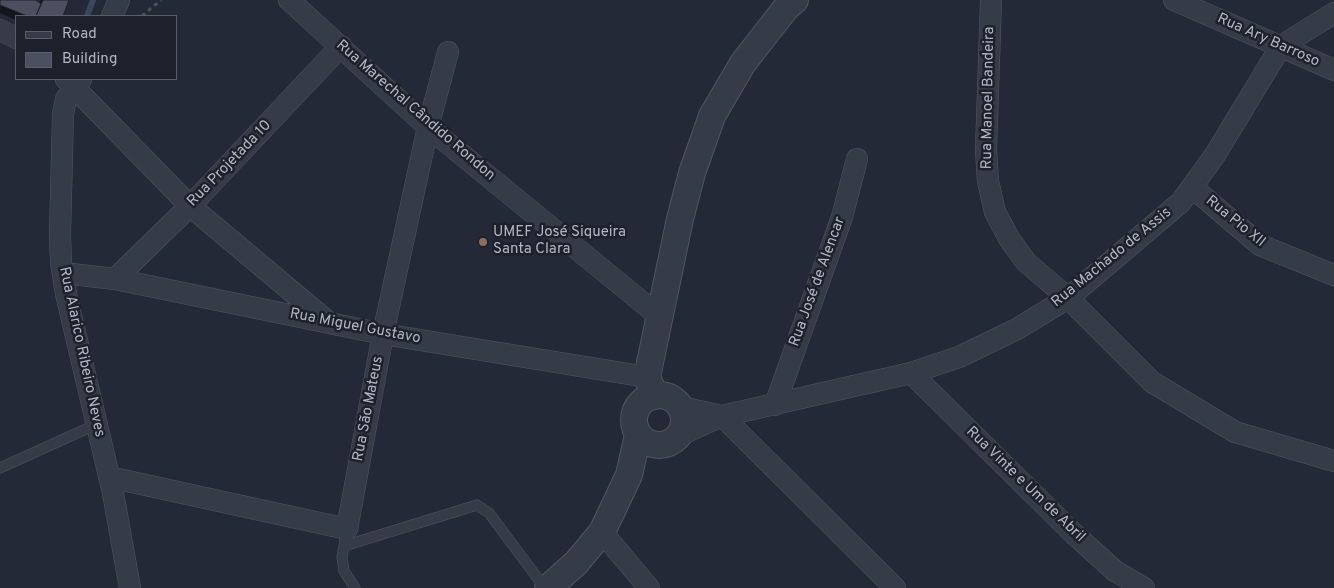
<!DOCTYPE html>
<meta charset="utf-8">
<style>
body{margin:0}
#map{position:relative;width:1334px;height:588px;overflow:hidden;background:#232936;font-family:Overpass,sans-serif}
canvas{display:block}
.legend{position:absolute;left:15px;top:15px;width:162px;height:65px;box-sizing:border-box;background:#1c212b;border:1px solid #585d68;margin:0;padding:6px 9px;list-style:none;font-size:15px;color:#b1b6c3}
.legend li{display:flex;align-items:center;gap:10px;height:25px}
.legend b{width:25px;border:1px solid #585d68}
</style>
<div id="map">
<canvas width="1334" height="588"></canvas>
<ul class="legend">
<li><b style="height:6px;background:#363c47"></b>Road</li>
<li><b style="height:14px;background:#4a505f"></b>Building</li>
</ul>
</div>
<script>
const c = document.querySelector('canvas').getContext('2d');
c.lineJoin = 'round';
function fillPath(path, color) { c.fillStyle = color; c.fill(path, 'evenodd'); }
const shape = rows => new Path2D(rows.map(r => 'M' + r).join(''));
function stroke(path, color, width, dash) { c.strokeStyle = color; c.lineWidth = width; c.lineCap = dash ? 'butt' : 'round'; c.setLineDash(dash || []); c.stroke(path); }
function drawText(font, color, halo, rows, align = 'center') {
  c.font = font + ' Overpass,sans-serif'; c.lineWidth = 5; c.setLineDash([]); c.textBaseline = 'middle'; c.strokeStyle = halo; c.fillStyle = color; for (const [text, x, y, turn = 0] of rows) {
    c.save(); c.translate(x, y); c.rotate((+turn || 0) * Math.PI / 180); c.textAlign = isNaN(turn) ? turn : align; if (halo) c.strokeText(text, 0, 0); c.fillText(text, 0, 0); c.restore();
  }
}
const shadow = shape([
 [0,0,34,0,39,4,41,0,68,0,61,16,16,16,16,20,0,13]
]);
const stream = shape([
 [87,16,93,0]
]);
const building = shape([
 [0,0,36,0,41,4,36,16,27,16,0,5,0,0],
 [43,0,69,0,63,16,36,16,43,0]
]);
const path = shape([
 [142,16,161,0]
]);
const service = shape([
 [0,468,97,424],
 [345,540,342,557,344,571,355,588],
 [344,546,477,505,489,513,545,588]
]);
const minor = shape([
 [289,0,428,127,659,316],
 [991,0,986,150,988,181,995,212,1010,240,1026,262,1068,298,1152,382,1235,432,1334,461],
 [1174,0,1334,70],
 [112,16,119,0],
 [0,30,16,38],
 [66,79,190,206,327,321],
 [81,79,66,99,63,114,60,235,61,262,66,294,113,493,130,588],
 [1193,188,1260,245,1334,275],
 [63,273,115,279,383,334,647,377],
 [115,279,190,206,341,46],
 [911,373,1073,533,1115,571,1144,588],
 [775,405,842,217,857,159],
 [681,407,722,416],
 [722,416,895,588],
 [680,435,722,416,911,373,959,357,1017,329,1068,298,1181,202,1215,155,1281,46,1334,13],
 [109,477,347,529,383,334,428,127,448,52],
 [602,532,649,588]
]);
const tertiary = shape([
 '634 420a25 25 0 1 1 50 0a25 25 0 1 1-50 0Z',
 [655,396,647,377,680,219,692,173,712,116,743,63,786,8,795,0],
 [548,588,576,563,602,532,629,475,638,435]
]);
const markers = [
 [483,242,5,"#8d6e63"]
];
const streetNames = [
 ["Rua Ary Barroso",1268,41,24],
 ["Rua Manoel Bandeira",989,98,-89],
 ["Rua Marechal Cândido Rondon",415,111,41],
 ["Rua Projetada 10",230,164,-46],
 ["Rua Pio XII",1235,222,39],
 ["Rua Machado de Assis",1112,258,-39],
 ["Rua José de Alencar",818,282,-70],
 ["Rua Miguel Gustavo",355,327,11],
 ["Rua Alarico Ribeiro Neves",81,352,78],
 ["Rua São Mateus",369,409,-79],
 ["Rua Vinte e Um de Abril",1025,485,44]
];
const poiNames = [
 ["UMEF José Siqueira",493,233],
 ["Santa Clara",493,250]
];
fillPath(shadow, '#0007');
stroke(stream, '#3a465d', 6);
fillPath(building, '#4a505f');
stroke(building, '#1e232d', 1);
stroke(service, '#515661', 11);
stroke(minor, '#515661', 22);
stroke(tertiary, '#515661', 28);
stroke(path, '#475458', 3, [4, 4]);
stroke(service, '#363c47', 10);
stroke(minor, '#363c47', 21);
stroke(tertiary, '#363c47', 26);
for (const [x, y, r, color] of markers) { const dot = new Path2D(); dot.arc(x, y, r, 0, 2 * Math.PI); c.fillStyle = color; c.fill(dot); stroke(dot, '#1c212b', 2); }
drawText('15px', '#b1b6c3', '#1c212b', streetNames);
drawText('15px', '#b1b6c3', '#1c212b', poiNames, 'left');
</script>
